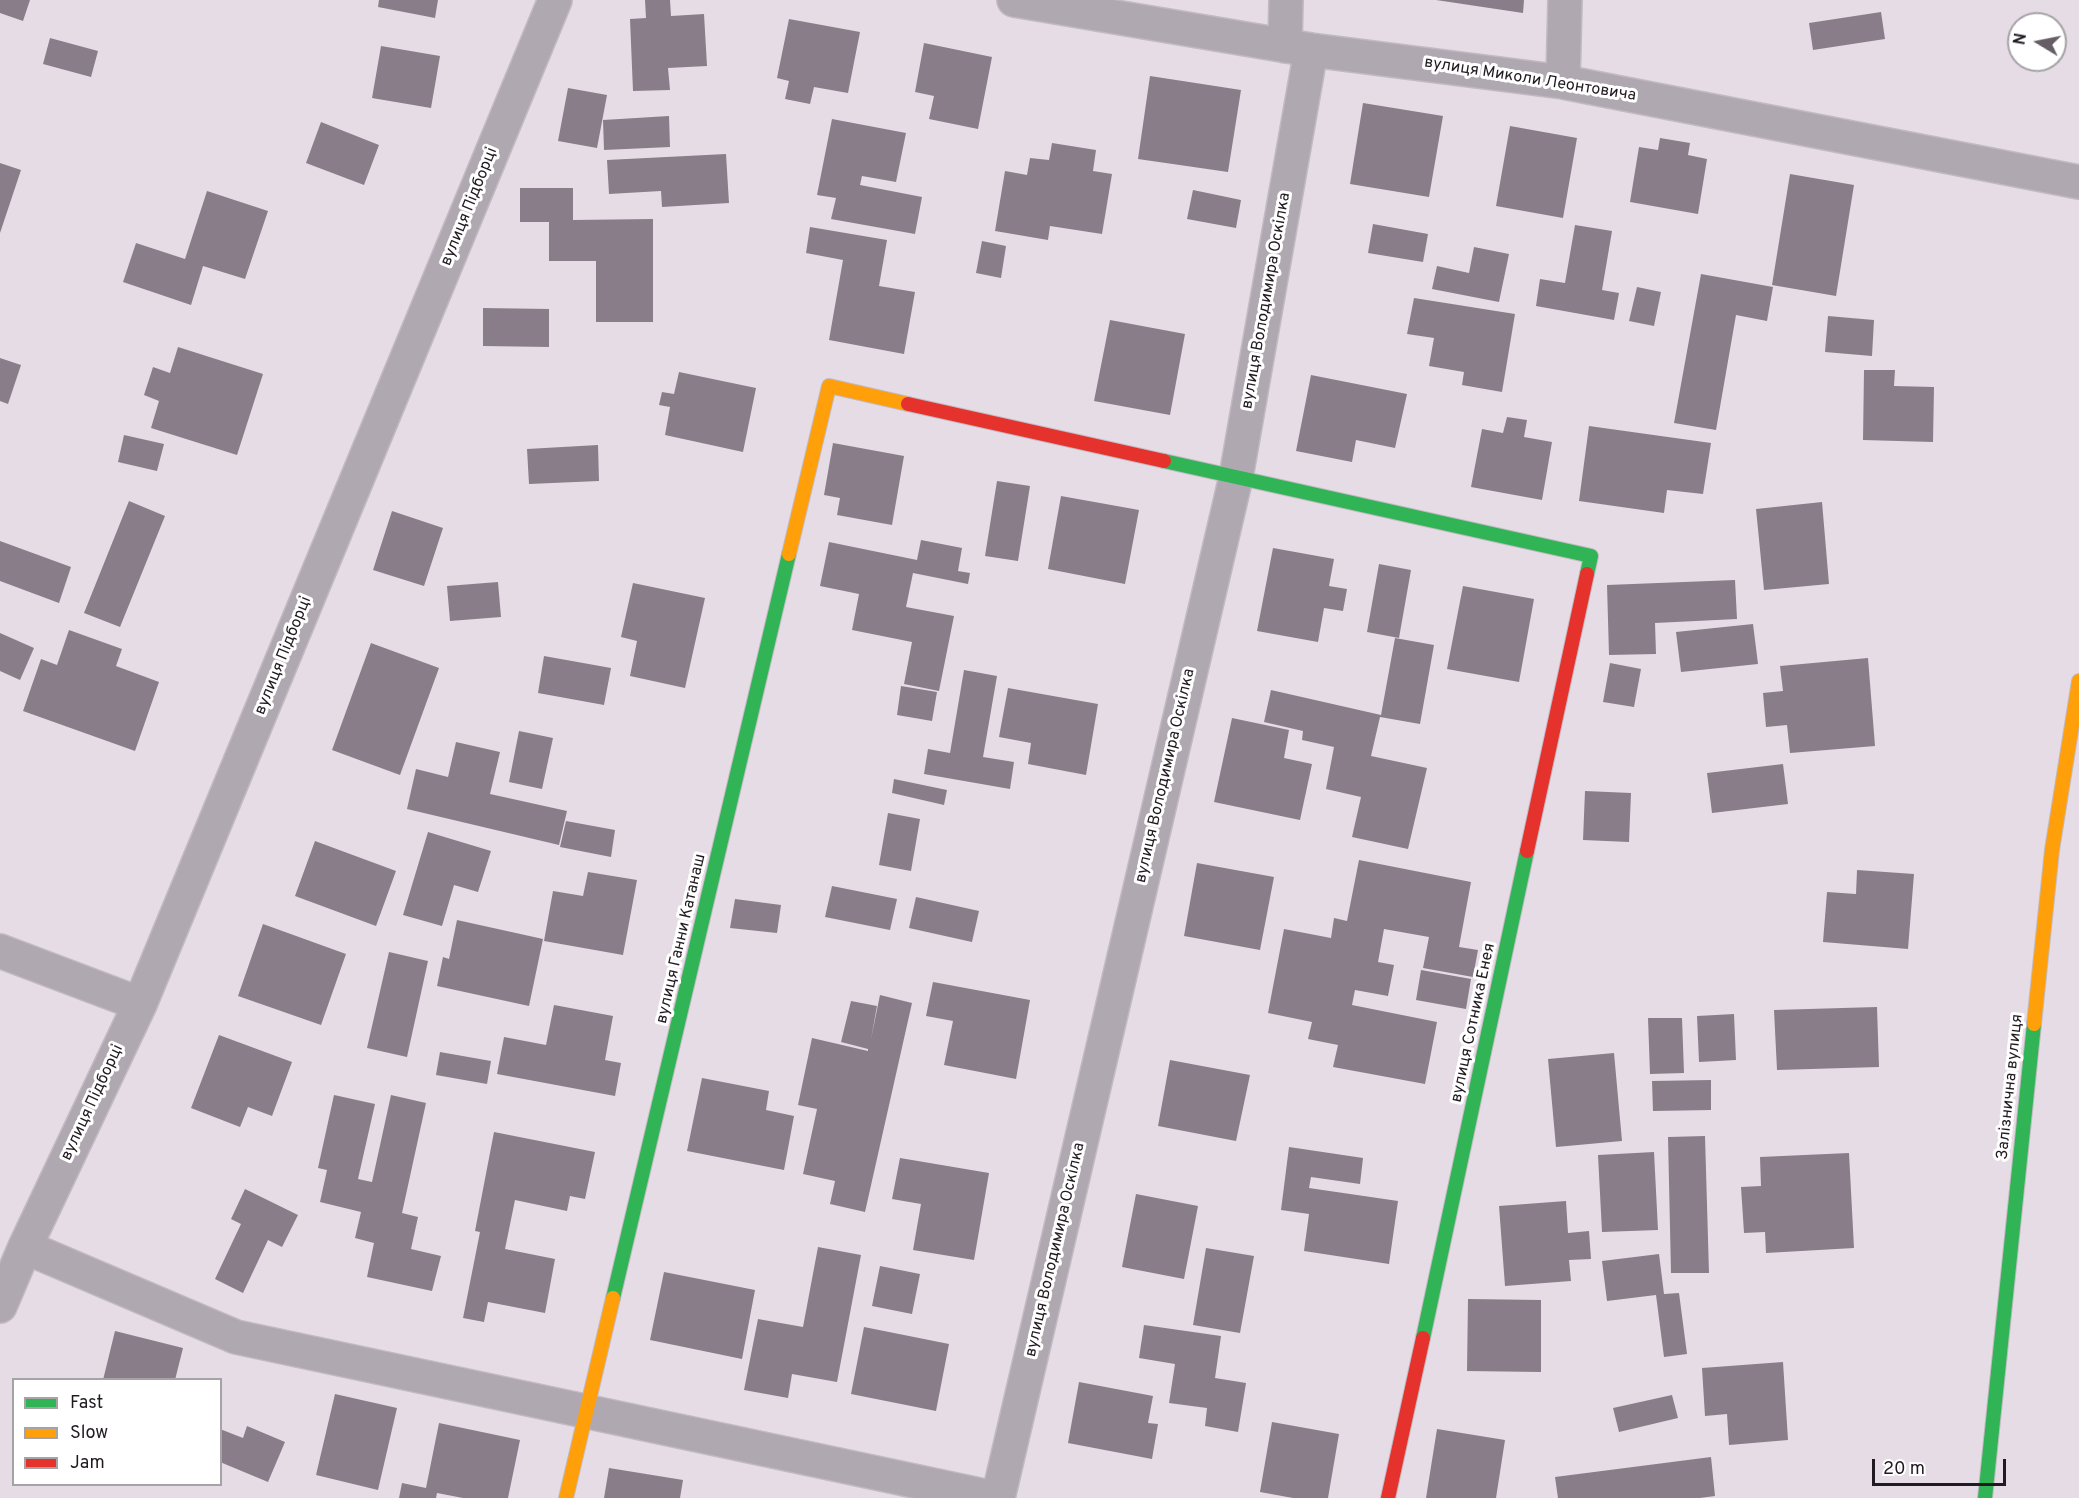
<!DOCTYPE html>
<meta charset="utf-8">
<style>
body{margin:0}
#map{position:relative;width:2079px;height:1498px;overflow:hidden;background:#e6dce6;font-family:Overpass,sans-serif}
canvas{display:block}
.legend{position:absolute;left:12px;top:1378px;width:210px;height:108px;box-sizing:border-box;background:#fff;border:2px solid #a6a3a6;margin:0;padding:8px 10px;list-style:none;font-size:18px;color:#211a20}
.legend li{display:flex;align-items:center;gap:12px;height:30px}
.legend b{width:30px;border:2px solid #a6a3a6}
.north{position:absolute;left:2007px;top:12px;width:60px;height:60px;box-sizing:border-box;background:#fff;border:2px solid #a6a3a6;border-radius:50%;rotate:280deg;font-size:16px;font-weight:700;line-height:24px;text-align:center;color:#211a20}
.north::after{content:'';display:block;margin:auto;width:21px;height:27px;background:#665e65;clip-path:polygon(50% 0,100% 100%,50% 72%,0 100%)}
.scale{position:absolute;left:1872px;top:1459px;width:134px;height:27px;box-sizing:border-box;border:3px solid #211a20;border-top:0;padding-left:8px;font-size:18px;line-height:21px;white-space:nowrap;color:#211a20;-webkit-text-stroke:4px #fff;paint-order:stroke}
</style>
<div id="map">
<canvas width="2079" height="1498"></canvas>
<ul class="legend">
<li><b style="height:8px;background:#30b455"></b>Fast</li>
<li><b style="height:8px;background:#ff9f0a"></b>Slow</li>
<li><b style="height:8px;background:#e5322d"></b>Jam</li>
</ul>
<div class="north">N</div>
<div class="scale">20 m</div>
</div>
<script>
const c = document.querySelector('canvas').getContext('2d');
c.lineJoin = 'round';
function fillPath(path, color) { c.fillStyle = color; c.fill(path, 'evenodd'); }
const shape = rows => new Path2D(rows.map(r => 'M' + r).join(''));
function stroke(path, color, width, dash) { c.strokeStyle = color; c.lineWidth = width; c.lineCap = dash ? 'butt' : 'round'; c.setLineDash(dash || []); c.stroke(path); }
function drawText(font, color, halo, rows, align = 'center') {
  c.font = font + ' Overpass,sans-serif'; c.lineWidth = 6; c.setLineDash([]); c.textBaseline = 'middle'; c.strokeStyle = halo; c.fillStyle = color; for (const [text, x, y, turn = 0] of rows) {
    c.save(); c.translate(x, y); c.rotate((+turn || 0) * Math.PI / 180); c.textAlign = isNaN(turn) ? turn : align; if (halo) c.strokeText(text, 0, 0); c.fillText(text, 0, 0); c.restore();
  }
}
const building = shape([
 [0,0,30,0,23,21,0,13],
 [379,0,438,0,435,18,378,7],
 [645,0,670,0,671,16,704,14,707,66,668,68,670,90,633,91,630,19,646,18],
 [1436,0,1524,0,1523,13],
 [1881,12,1885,39,1813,50,1809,23],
 [789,19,860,32,848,93,814,87,810,104,785,99,789,81,777,78],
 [50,38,98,51,91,77,43,64],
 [924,43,992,57,978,129,929,119,934,96,915,92],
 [381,46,440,56,431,108,372,98],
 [1150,76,1241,90,1228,172,1138,159],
 [568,88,607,95,597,148,558,141],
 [1363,103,1443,116,1429,197,1350,184],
 [669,116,670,147,604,150,603,120],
 [832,119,906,133,896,182,862,176,860,185,922,197,915,234,831,219,836,198,817,195],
 [321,122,379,145,364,185,306,163],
 [1510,126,1577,138,1563,218,1496,206],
 [1660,138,1690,143,1688,155,1707,159,1698,214,1630,202,1639,147,1658,150],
 [1052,143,1096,150,1093,171,1112,174,1102,234,1050,226,1048,240,995,231,1005,171,1027,175,1030,158,1049,160],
 [726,154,729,203,662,207,661,191,609,194,607,160],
 [0,163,21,170,0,233],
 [1790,174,1854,185,1836,296,1772,285],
 [520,188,573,188,573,220,653,219,653,322,596,322,596,261,549,261,549,222,520,222],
 [1193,190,1241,200,1236,228,1187,219],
 [207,191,268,211,245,279,203,266,191,305,123,282,136,243,185,259],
 [1373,224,1428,234,1423,262,1368,253],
 [1575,225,1612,231,1602,290,1619,293,1614,320,1536,306,1540,279,1565,283],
 [810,227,887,240,879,286,915,292,904,354,829,340,843,260,806,253],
 [982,241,1006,246,1001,278,976,273],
 [1474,247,1509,254,1499,302,1432,289,1437,266,1469,273],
 [1701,274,1773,287,1767,321,1736,315,1716,430,1674,423],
 [1637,287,1661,292,1654,326,1629,321],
 [1414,298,1515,314,1502,392,1462,385,1464,372,1429,366,1434,338,1407,334],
 [483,308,549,309,549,347,483,346],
 [1828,316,1874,320,1872,356,1825,352],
 [1110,320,1185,334,1170,415,1094,401],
 [178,347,263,374,237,455,151,428,159,401,144,395,153,367,170,373],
 [0,358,21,365,8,404,0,401],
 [1864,370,1895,370,1894,386,1934,387,1933,442,1863,440],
 [679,372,756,388,743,452,665,435,670,407,659,405,662,392,674,394],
 [1311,375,1407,394,1395,448,1356,440,1352,462,1296,451],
 [1507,417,1527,420,1524,437,1552,442,1542,500,1471,487,1482,429,1503,433],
 [1589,426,1711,443,1703,494,1667,490,1664,513,1579,501],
 [124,435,164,444,157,471,118,462],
 [833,443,904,456,892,525,837,515,840,498,824,495],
 [598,445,599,481,529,484,527,449],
 [997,481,1030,486,1018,561,985,556],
 [1061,496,1139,510,1125,584,1048,569],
 [129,501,165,516,120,627,84,613],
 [1822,502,1829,584,1764,590,1756,509],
 [392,511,443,528,424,586,373,570],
 [921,540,962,548,958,571,970,573,968,584,913,573,906,607,954,616,939,691,904,684,912,642,852,630,859,594,820,586,829,542,917,560],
 [0,541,71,567,59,603,0,581],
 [1273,548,1334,559,1329,586,1347,589,1343,611,1324,608,1318,642,1257,631],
 [1379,564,1411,570,1399,638,1367,632],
 [1735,580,1737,619,1655,623,1656,654,1609,655,1607,585],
 [498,582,501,617,450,621,447,586],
 [633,583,705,598,685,688,630,676,637,641,621,637],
 [1463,586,1534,599,1519,682,1447,669],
 [1753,624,1758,664,1681,672,1676,632],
 [69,630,122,649,116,666,159,682,135,751,23,711,41,659,57,665],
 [0,633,34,648,20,680,0,671],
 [1395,638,1434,645,1420,724,1380,717,1371,756,1427,768,1408,849,1352,837,1361,797,1326,789,1334,747,1302,740,1303,731,1264,722,1271,690,1381,715],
 [371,643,439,668,400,775,332,750],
 [544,656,611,668,604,705,538,693],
 [1868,658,1875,746,1790,753,1787,725,1766,727,1763,693,1783,691,1780,666],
 [1610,663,1641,669,1634,707,1603,702],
 [964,670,997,676,983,757,1014,762,1010,789,924,774,928,749,950,753],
 [901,686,937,692,932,721,897,715],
 [1008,688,1098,704,1086,775,1028,764,1031,743,999,737],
 [1232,718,1289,730,1284,758,1312,764,1300,820,1214,802],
 [519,731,553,738,542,789,509,782],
 [456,742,500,752,490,794,567,811,559,845,407,809,416,769,448,777],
 [1783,764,1788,804,1712,813,1707,773],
 [894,779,947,790,944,805,892,793],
 [1585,791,1631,793,1629,842,1583,840],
 [888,813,920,819,911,871,879,865],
 [566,821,615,830,611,857,560,847],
 [428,832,491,851,478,892,454,885,442,926,403,915],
 [315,841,396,871,376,926,295,896],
 [1359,860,1471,882,1459,947,1478,950,1473,977,1423,968,1429,937,1384,929,1378,962,1394,965,1388,996,1355,990,1352,1005,1437,1022,1425,1084,1333,1067,1338,1045,1308,1039,1312,1022,1268,1013,1284,929,1331,938,1334,918,1347,921],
 [1197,863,1274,877,1260,950,1184,936],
 [1857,870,1914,874,1908,949,1823,942,1827,892,1856,894],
 [588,872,637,880,623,955,544,941,553,891,583,896],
 [832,886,897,899,890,930,825,917],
 [916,897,979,911,972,942,909,928],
 [735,899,781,905,777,933,730,928],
 [457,920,543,939,529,1006,437,986,443,957,449,959],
 [263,924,346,954,321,1025,238,996],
 [389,952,428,961,407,1057,367,1048],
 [1421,970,1471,979,1466,1009,1416,1000],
 [933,982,1030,1000,1016,1079,944,1065,953,1021,926,1016],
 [880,995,912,1003,865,1212,830,1204,835,1181,803,1174,817,1109,798,1105,812,1038,868,1051,868,1049,841,1042,851,1001,877,1006,871,1039],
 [554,1005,613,1016,605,1060,621,1063,615,1096,497,1074,504,1037,546,1045],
 [1877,1007,1879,1067,1777,1070,1774,1010],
 [1734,1014,1736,1060,1699,1062,1697,1016],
 [1648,1018,1682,1018,1684,1073,1650,1074],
 [219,1035,292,1062,272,1116,248,1107,240,1127,191,1108],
 [440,1052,491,1061,487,1084,436,1075],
 [1614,1053,1622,1141,1556,1147,1548,1059],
 [1170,1060,1250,1075,1236,1141,1158,1126],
 [702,1078,769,1091,766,1110,794,1116,784,1170,687,1151],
 [1711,1080,1711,1110,1653,1111,1652,1081],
 [334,1095,375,1104,358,1179,372,1182,391,1095,426,1103,402,1213,418,1217,411,1249,441,1256,432,1291,367,1277,374,1243,355,1238,361,1212,320,1202,327,1170,318,1168],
 [494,1132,595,1152,585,1199,570,1196,567,1211,515,1200,505,1249,555,1259,545,1313,488,1302,484,1322,463,1318,480,1232,475,1231],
 [1705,1136,1709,1273,1671,1273,1668,1137],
 [1289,1147,1363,1158,1360,1184,1311,1177,1309,1188,1398,1201,1389,1264,1304,1251,1309,1214,1281,1210],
 [1654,1152,1658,1230,1602,1232,1598,1155],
 [1849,1153,1854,1248,1766,1253,1765,1232,1744,1233,1741,1187,1761,1186,1760,1157],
 [900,1158,989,1173,974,1260,913,1250,921,1204,892,1199],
 [245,1189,298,1215,282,1247,268,1240,243,1293,215,1279,241,1224,231,1219],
 [1136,1194,1198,1206,1184,1279,1122,1267],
 [1566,1201,1568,1233,1589,1231,1591,1259,1569,1260,1571,1281,1505,1286,1499,1206],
 [818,1247,861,1255,837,1382,792,1374,788,1398,744,1390,758,1319,803,1327],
 [1206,1248,1254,1256,1240,1333,1193,1325],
 [1659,1254,1664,1294,1679,1293,1687,1354,1664,1357,1656,1295,1607,1301,1602,1261],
 [880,1266,920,1274,912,1314,872,1306],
 [664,1272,755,1290,742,1359,650,1340],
 [1468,1299,1541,1300,1541,1372,1467,1371],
 [1144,1325,1221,1336,1215,1378,1246,1383,1238,1432,1205,1426,1207,1408,1169,1403,1175,1364,1139,1358],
 [864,1327,949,1344,936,1411,851,1394],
 [115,1331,183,1348,175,1380,103,1380],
 [1783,1362,1788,1440,1729,1445,1727,1414,1705,1416,1702,1368],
 [1079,1382,1153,1396,1148,1423,1158,1424,1152,1459,1068,1443],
 [335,1394,397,1408,378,1490,316,1475],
 [1672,1395,1678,1418,1619,1432,1613,1408],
 [1272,1422,1339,1434,1328,1498,1293,1498,1260,1492],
 [439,1423,520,1440,508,1498,463,1498,437,1493,436,1498,399,1498,402,1483,426,1488],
 [247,1426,285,1442,268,1482,220,1462,220,1429,243,1438],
 [1437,1429,1505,1440,1496,1498,1426,1498],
 [1711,1457,1715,1496,1700,1498,1558,1498,1555,1477],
 [609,1468,683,1480,680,1498,604,1498]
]);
const street = shape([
 [1014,0,1311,50,1563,82,2079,182],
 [1285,46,1286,0],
 [1563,82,1565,0],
 [0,951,140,1004],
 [25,1247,236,1337,994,1498],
 [0,1306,25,1247,140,1004,555,0],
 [998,1498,1236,477,1311,50]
]);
const fast = shape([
 [1164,461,1591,556,1587,574],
 [613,1298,789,554],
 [1423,1338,1527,851],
 [1985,1498,2034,1024]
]);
const slow = shape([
 [789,554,829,386,908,404],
 [2034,1024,2052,850,2079,681],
 [566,1498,613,1298]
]);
const jam = shape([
 [908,404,1164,461],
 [1527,851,1587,574],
 [1388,1498,1423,1338]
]);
const streetNames = [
 ["вулиця Миколи Леонтовича",1530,80,9],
 ["вулиця Підборці",470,207,-68],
 ["вулиця Володимира Оскілка",1267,301,-80],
 ["вулиця Підборці",284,656,-68],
 ["вулиця Володимира Оскілка",1166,776,-77],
 ["вулиця Ганни Катанаш",682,939,-77],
 ["вулиця Сотника Енея",1474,1023,-78],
 ["Залізнична вулиця",2011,1087,-84],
 ["вулиця Підборці",93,1103,-65],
 ["вулиця Володимира Оскілка",1056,1250,-77]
];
fillPath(building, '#897d89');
stroke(street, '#c2bac2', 36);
stroke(fast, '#c2bac2', 16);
stroke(slow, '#c2bac2', 16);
stroke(jam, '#c2bac2', 16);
stroke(street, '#b0a8b0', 33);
stroke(fast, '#30b455', 14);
stroke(slow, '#ff9f0a', 14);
stroke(jam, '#e5322d', 14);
drawText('16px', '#211a20', '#fff', streetNames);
</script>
